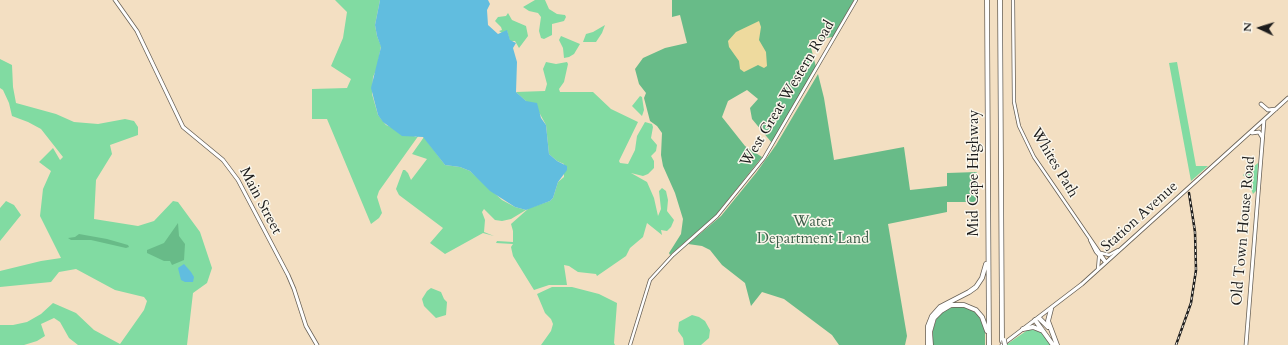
<!DOCTYPE html>
<style>
body{margin:0}
#map{position:relative;width:1288px;height:345px;overflow:hidden;background:#f3dfc2;font-family:Cardo,serif}
canvas{display:block}
.north{position:absolute;left:1240px;top:8px;width:40px;height:40px;-webkit-text-stroke:3px #fbf7ec;paint-order:stroke;rotate:274deg;font-size:11px;font-weight:700;line-height:16px;text-align:center;color:#1c1c1c}
.north::after{content:'';display:block;margin:auto;width:14px;height:18px;background:#1c1c1c;clip-path:polygon(50% 0,100% 100%,50% 72%,0 100%)}
</style>
<div id="map">
<canvas width="1288" height="345"></canvas>
<div class="north">N</div>
</div>
<script>
const c = document.querySelector('canvas').getContext('2d');
c.lineJoin = 'round';
function fillPath(path, color) { c.fillStyle = color; c.fill(path, 'evenodd'); }
const shape = rows => new Path2D(rows.map(r => 'M' + r).join(''));
function stroke(path, color, width, dash) { c.strokeStyle = color; c.lineWidth = width; c.lineCap = dash ? 'butt' : 'round'; c.setLineDash(dash || []); c.stroke(path); }
function drawText(font, color, halo, rows, align = 'center') {
  c.font = font + ' Cardo,serif'; c.lineWidth = 3; c.setLineDash([]); c.textBaseline = 'middle'; c.strokeStyle = halo; c.fillStyle = color; for (const [text, x, y, turn = 0] of rows) {
    c.save(); c.translate(x, y); c.rotate((+turn || 0) * Math.PI / 180); c.textAlign = isNaN(turn) ? turn : align; if (halo) c.strokeText(text, 0, 0); c.fillText(text, 0, 0); c.restore();
  }
}
const green = shape([
 [335,0,380,0,375,25,377,36,381,46,377,68,373,77,372,94,378,115,386,125,416,137,419,135,379,191,377,197,382,213,379,218,371,224,327,119,312,119,312,89,347,88,351,79,331,66,343,38,347,12],
 [535,0,545,0,549,9,557,14,565,15,566,17,564,21,552,24,552,35,544,39,541,38,539,31,541,17,538,13,529,11,523,7],
 [508,13,512,20,526,26,528,36,519,48,515,41,510,41,507,31,502,33,499,31,502,30,501,27,495,21,498,17,506,16],
 [605,25,602,33,596,42,583,42,586,34,593,32],
 [561,36,580,44,574,54,569,57,564,58,563,48,559,40],
 [0,59,12,65,13,87,16,103,56,114,74,122,98,124,125,119,134,121,138,127,138,135,110,145,112,154,96,180,94,219,138,226,154,221,173,201,178,202,200,232,212,268,207,283,193,293,187,345,78,345,69,338,60,322,54,318,41,324,45,336,37,341,24,345,0,345,0,325,13,325,27,322,41,314,53,303,76,313,94,330,120,344,144,310,147,301,144,297,115,290,76,269,59,272,51,282,0,287,0,271,41,261,61,258,40,216,43,189,51,171,39,162,53,148,60,160,63,157,41,129,28,122,12,116,9,103,3,90,0,88],
 [546,62,556,64,567,62,568,64,564,82,559,89,560,92,593,92,611,109,638,122,619,161,620,163,628,164,635,150,637,136,645,122,652,124,653,127,651,138,657,145,656,151,651,156,654,161,654,168,648,174,643,176,631,173,647,182,654,198,658,216,661,209,659,191,662,188,666,191,668,200,667,211,674,220,671,227,667,231,661,230,662,235,647,223,643,237,630,248,626,256,597,276,596,274,578,272,569,266,564,265,567,285,549,285,534,290,513,256,511,247,513,244,496,243,497,241,513,242,513,231,511,224,529,208,550,201,553,198,558,182,564,177,564,164,557,161,549,154,546,125,540,114,516,92,545,91,547,84,543,69],
 [1177,62,1196,166,1208,166,1191,181,1169,63],
 [640,96,642,97,644,110,642,116,632,106],
 [424,137,445,165,460,167,470,171,502,200,515,207,526,210,511,219,502,221,495,220,484,209,482,212,485,220,484,232,494,236,483,233,445,254,430,243,443,228,399,195,396,189,403,170,405,170,408,173,411,180,427,159,412,154],
 [1258,163,1257,190,1253,194,1250,186,1252,184,1243,175],
 [6,201,14,205,21,215,0,241,0,208],
 [552,287,572,287,599,294,617,303,614,343,615,345,541,345,551,331,553,324,551,319,545,313,537,294],
 [431,288,441,292,444,299,447,302,446,315,436,318,424,306,422,299,427,291],
 [692,315,699,317,705,321,710,330,709,338,701,345,684,345,683,338,678,331,679,322],
 [1029,329,1042,332,1051,345,1006,345]
]);
const forest = shape([
 [672,0,854,0,833,37,809,40,816,67,772,143,752,119,750,108,758,99,747,90,728,101,722,117,745,146,762,157,715,216,670,255,669,253,681,234,683,219,675,193,663,166,661,155,662,133,657,126,650,121,644,98,646,93,639,84,635,69,643,58,665,48,687,43,680,15,672,17],
 [818,74,824,98,834,160,904,147,910,190,947,186,947,173,977,172,977,202,947,202,947,212,888,224,907,336,905,345,839,345,832,335,784,299,762,292,751,306,745,283,722,265,710,250,702,246,688,244,721,216,756,173,776,145],
 [178,223,179,236,185,244,184,260,172,265,170,261,164,261,147,253,147,250,164,243],
 [79,234,107,239,128,245,129,247,126,248,91,240,71,240,68,238,75,237],
 [957,306,971,309,978,315,985,328,985,345,933,345,933,330,937,317,942,311]
]);
const sand = shape([
 [759,21,761,27,759,40,766,52,767,66,764,68,758,65,744,72,740,69,739,61,729,47,728,41,736,32]
]);
const water = shape([
 [380,0,488,0,490,4,487,10,488,25,498,34,507,30,510,40,516,43,513,48,517,62,516,92,526,101,537,103,541,118,546,125,549,154,557,161,567,166,567,170,558,182,553,198,550,201,526,210,515,207,490,191,470,171,460,167,445,165,423,137,402,136,383,122,378,115,371,88,381,47,377,36,375,25],
 [184,264,191,272,194,277,193,282,185,282,181,280,178,268]
]);
const tertiary = shape([
 [1013,0,1014,102,1019,126,1034,157,1106,262],
 [1090,240,1096,252,1105,262],
 [1101,253,1109,255,1118,250],
 [1098,269,1099,257],
 [630,345,650,280,673,255,717,216,764,158,856,0]
]);
const secondary = shape([
 [115,0,137,31,183,127,223,160,238,180,288,275,294,289,306,326,317,345],
 [1261,104,1268,110,1276,109],
 [1252,133,1259,132,1262,137],
 [1002,345,1082,284,1288,98],
 [1246,345,1264,120]
]);
const motorway = shape([
 [987,0,989,345],
 [1000,0,1002,341],
 [1051,309,1048,321,1057,345],
 [1039,318,1048,327],
 [1035,320,1053,345],
 [1023,329,1033,327,1043,331],
 [928,345,928,326,932,316,940,307,969,292,976,287,982,278,986,264],
 [931,345,930,332,934,318,941,311,951,305,964,305,976,310,982,317,987,331]
]);
const rail = shape([
 [1176,345,1191,303,1196,270,1195,232,1189,193]
]);
const motorwayBridge = shape([
 [1004,340,1005,345]
]);
const streetNames = [
 ["West Great Western Road",788,94,-59],
 ["Whites Path",1054,163,59],
 ["Mid Cape Highway",975,173,-90],
 ["Main Street",260,201,62],
 ["Station Avenue",1140,217,-42],
 ["Old Town House Road",1244,231,-85]
];
const parkNames = [
 ["Water",813,223],
 ["Department Land",813,240]
];
fillPath(green, '#81dba2');
fillPath(forest, '#68bb88');
fillPath(sand, '#eeda9e');
fillPath(water, '#61bddf');
stroke(tertiary, '#676056', 4);
stroke(secondary, '#676056', 4.5);
stroke(motorway, '#676056', 5.5);
stroke(tertiary, '#fff', 2.5);
stroke(secondary, '#fff', 3);
stroke(motorway, '#fff', 4);
stroke(rail, '#1c1c1c', 2.5);
stroke(rail, '#fbf7ec', 1, [3]);
stroke(motorwayBridge, '#676056', 5.5, []);
stroke(motorwayBridge, '#fff', 4);
drawText('15px', '#1c1c1c', '#fbf7ec', streetNames);
drawText('15px', '#3f5f4b', '#fbf7ec', parkNames);
</script>
